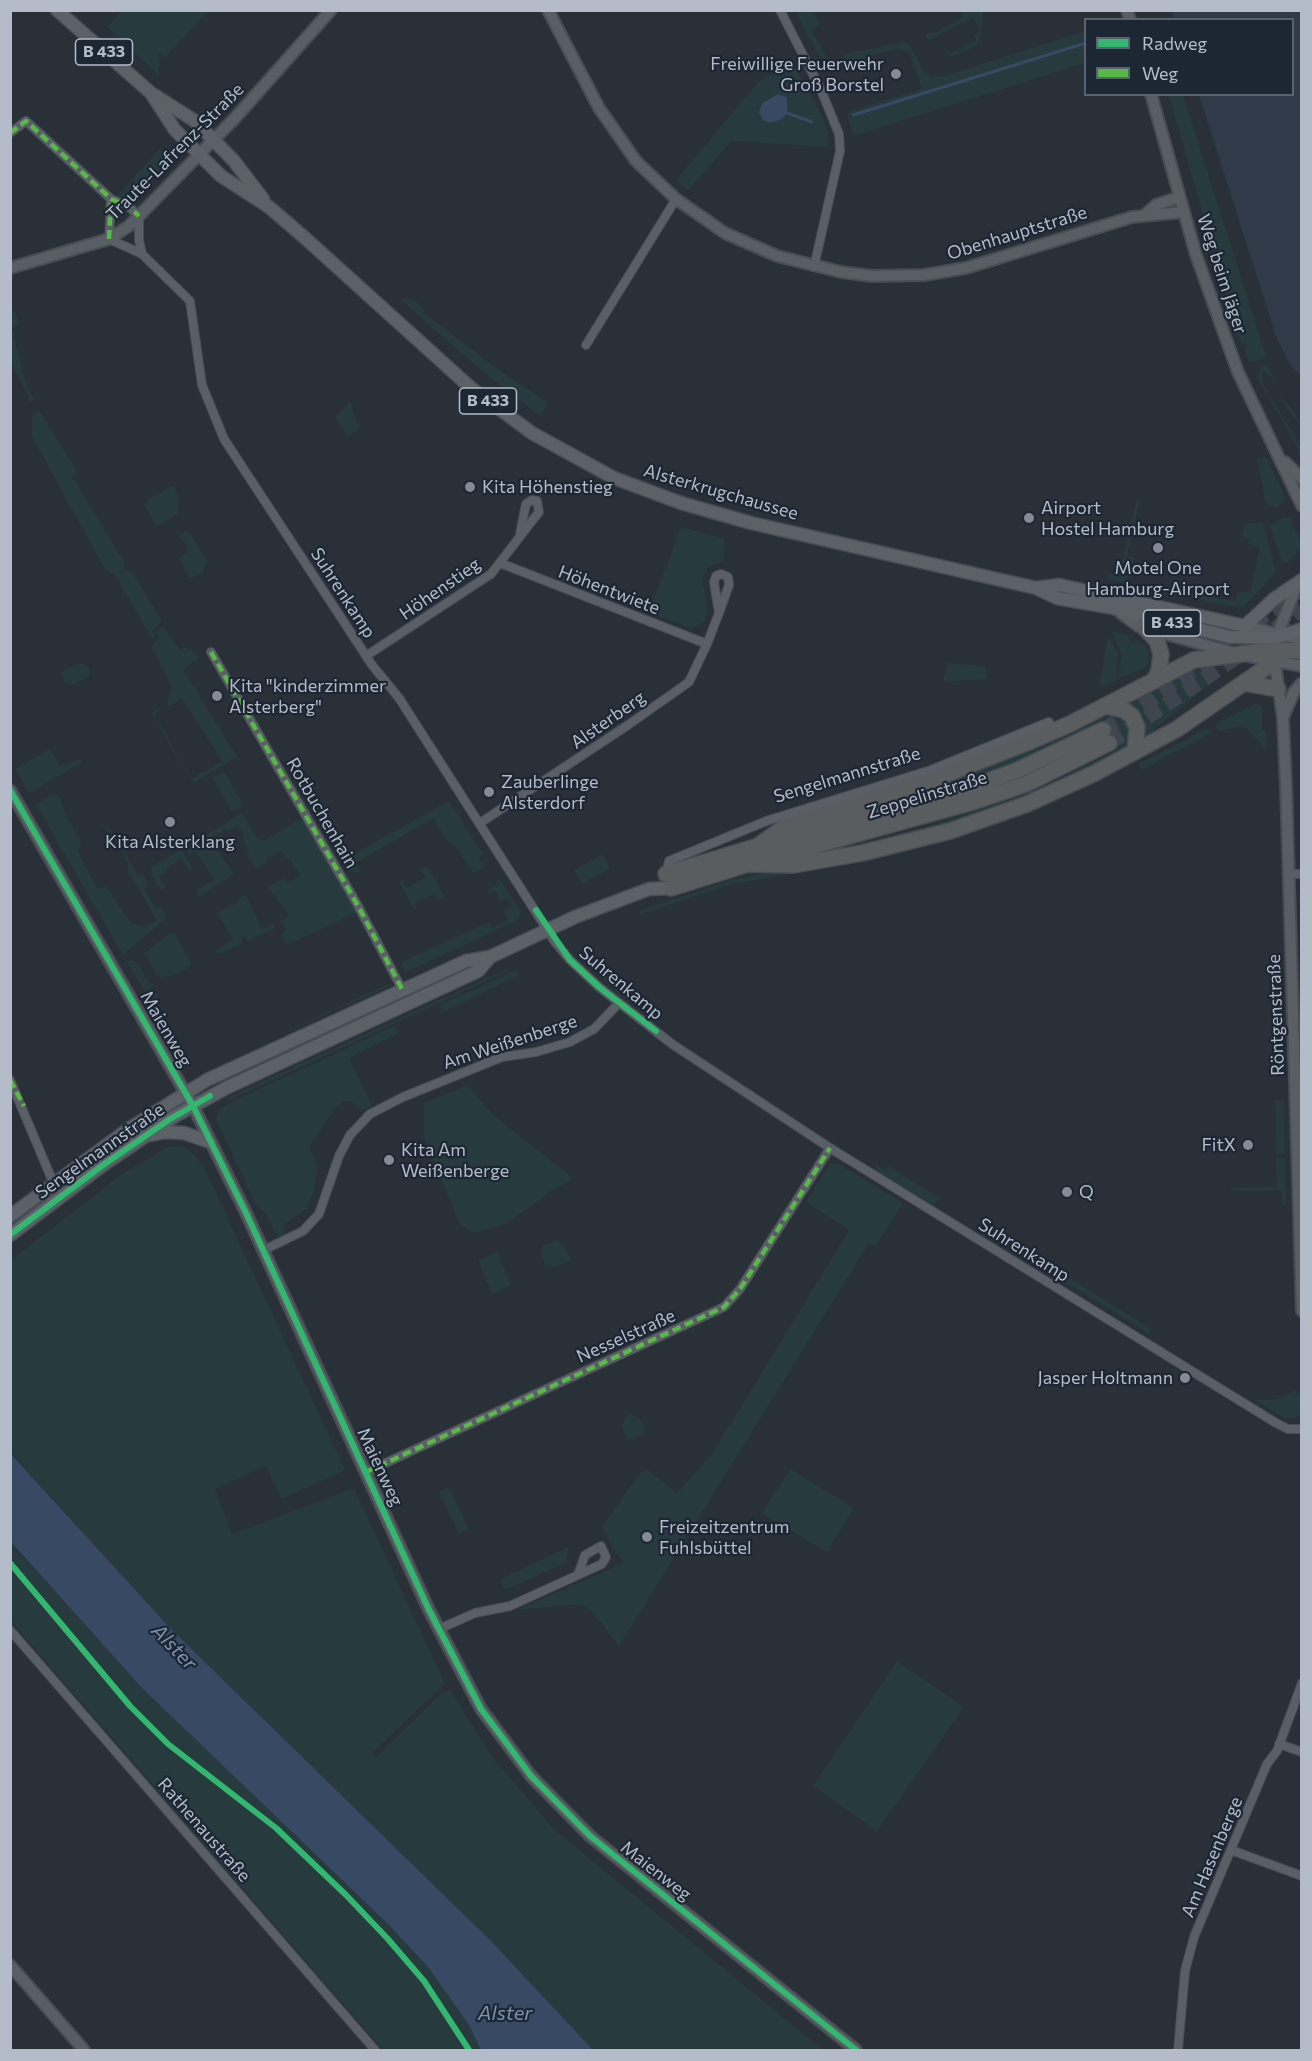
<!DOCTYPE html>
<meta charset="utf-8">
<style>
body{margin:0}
#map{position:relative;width:1312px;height:2061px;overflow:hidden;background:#2a3038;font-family:Commissioner,sans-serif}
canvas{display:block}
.frame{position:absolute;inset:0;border:12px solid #b4bcc9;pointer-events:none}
.legend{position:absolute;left:1084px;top:18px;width:210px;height:78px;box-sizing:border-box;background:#1d2633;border:2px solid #59626f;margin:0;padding:8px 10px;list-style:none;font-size:18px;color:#b4bcc9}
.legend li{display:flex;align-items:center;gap:12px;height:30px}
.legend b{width:30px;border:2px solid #59626f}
</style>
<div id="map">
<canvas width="1312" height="2061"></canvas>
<div class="frame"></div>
<ul class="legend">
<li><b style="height:8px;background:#33b770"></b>Radweg</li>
<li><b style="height:8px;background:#58b947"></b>Weg</li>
</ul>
</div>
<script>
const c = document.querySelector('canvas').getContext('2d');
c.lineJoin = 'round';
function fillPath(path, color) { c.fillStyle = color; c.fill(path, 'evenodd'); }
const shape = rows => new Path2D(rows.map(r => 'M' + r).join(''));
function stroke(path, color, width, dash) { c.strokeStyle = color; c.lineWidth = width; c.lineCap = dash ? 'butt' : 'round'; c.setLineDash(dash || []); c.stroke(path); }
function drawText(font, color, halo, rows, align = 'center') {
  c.font = font + ' Commissioner,sans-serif'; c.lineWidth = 4.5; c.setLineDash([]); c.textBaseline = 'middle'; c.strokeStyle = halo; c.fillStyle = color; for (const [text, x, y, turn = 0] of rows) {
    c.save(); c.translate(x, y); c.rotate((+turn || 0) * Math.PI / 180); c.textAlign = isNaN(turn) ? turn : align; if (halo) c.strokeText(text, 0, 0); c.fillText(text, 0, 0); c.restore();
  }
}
const airport = shape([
 [1172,11,1301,11,1301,376,1291,366,1277,339,1199,95,1292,94,1292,20,1175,19]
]);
const green = shape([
 [122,11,122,10,208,11,165,58,159,52,159,76,107,27],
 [795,11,812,11,820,24,811,30,829,62,840,59,848,53,906,42,909,43,923,70,931,76,941,77,1085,31,1085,63,853,136,847,112,922,89,909,51,896,49,826,69],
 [967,11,983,11,981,35,975,47,952,56,944,52,946,49,950,54,976,40,974,35,981,31,973,17,929,40,931,45,926,36,927,33,935,33,962,18,961,14],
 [793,63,822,117,828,132,828,147,731,141,688,191,676,180,758,82],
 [772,96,787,113,781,119,771,123,762,103],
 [1169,95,1183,95,1266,356,1263,359,1250,363,1244,349,1247,346,1246,343,1242,345,1232,317],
 [160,149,171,154,171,157,129,203,116,197],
 [403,298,412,299,425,309,423,312,500,371,548,403,540,416,487,375,430,326,403,301],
 [15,311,19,325,12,328,25,381,34,399,28,403,29,397,11,363,11,312],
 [1265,366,1270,368,1279,393,1301,422,1301,425,1288,410,1270,375,1262,371,1264,386,1301,447,1301,453,1257,377,1261,367],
 [350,402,360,429,347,436,335,417],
 [39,411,78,472,72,476,123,560,124,570,131,570,162,621,152,631,156,637,152,639,114,573,110,574,103,566,36,444,32,436,32,415],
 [1264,457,1267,458,1286,499,1277,508,1266,504,1257,459],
 [174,485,179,500,178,514,157,527,145,506,148,499],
 [1137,499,1140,500,1127,556,1134,558,1132,566,1125,564,1123,574,1130,576,1128,583,1110,580,1109,574,1119,574],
 [1285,517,1292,518,1291,522,1301,541,1301,548,1288,562,1282,563,1270,525],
 [1263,522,1276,572,1243,607,1211,603,1184,595,1185,592,1235,601,1238,591,1250,593,1260,547,1248,544,1250,539,1242,537,1245,524],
 [681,527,725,539,723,561,707,568,702,579,708,612,704,622,691,628,649,612],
 [185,531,189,531,207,561,203,573,194,577,189,577,179,558,187,552,187,546,180,537],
 [163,626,180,650,186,647,188,651,192,649,199,659,183,669,237,757,193,783,151,713,157,709,160,711,154,715,192,779,222,761,182,699,169,706,167,704,172,688,152,646,159,638,156,632],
 [1111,631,1128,635,1131,643,1138,640,1143,646,1146,644,1150,658,1147,667,1118,679,1122,656],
 [1108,636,1118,653,1116,680,1099,688],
 [82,663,89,668,89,676,72,685,64,682,61,672],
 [948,663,985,666,987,679,943,682],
 [1193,667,1216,679,1144,738,1123,700],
 [1257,703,1262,707,1262,730,1266,730,1266,755,1264,747,1244,726,1218,731,1215,724],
 [1104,712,1123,713,1134,735,1126,752,1001,809,863,849,804,856,917,829,973,812,1032,789,1111,753,1106,732,1095,723,1095,726,1048,750,1014,764,850,814],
 [1208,728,1211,733,1141,770,1138,764],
 [50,749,60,766,80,759,82,762,29,793,15,769],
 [224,772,244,805,232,812,213,778],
 [53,794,61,798,64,811,81,843,78,851,97,888,107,887,131,923,143,927,157,921,127,869,128,863,112,834,102,827,97,815,102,825,111,830,138,876,143,874,148,885,145,889,156,909,161,907,165,913,165,919,123,955,36,805],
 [449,801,482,853,479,859,485,867,473,873,456,847,447,841,433,818,356,863,360,871,357,873,342,868,347,858],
 [242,813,257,838,265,840,303,817,358,912,286,945,281,935,286,930,281,921,290,916,267,887,285,878,288,883,300,876,290,859,288,860,282,851,266,859,268,862,256,869,247,853,249,851,242,839,245,837,238,825,228,831,226,829,204,842,201,838],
 [221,835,223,837,213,843,234,875,199,896,196,890,214,880,195,850,190,856,186,850,199,843,202,846],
 [905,848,907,852,867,861,733,884,641,914,639,911,733,879],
 [181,849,193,869,189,871,182,859,167,868,167,871,159,876,165,887,160,890,153,878,151,867],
 [603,854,610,869,582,884,574,870],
 [427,866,445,897,438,900,434,894,415,903,417,910,415,911,399,882,402,881,407,888,425,878,421,869],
 [499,878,521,911,518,920,406,972,401,963,408,959,489,922,492,928,508,920,504,910,511,906,508,898,500,901,495,891,489,893,488,891,495,886],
 [246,895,262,929,273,924,275,928,248,941,246,937,241,938,244,943,218,954,216,950,233,940,217,912,239,902,238,899],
 [171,932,176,935,191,963,189,967,179,973,162,978,156,974,145,953],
 [582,955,597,961,634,1002,631,1004,585,962],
 [131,960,137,962,160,1001,152,1004,127,962],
 [474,962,476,965,215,1087,227,1076],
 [516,967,230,1100,228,1097,504,970],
 [517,970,519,975,443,1012,440,1005],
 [391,983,392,985,234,1055],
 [394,1026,399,1033,349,1058,372,1106,362,1110,350,1101,344,1101,334,1109,309,1148,318,1166,314,1192,307,1208,283,1225,286,1235,281,1237,275,1234,266,1214,255,1203,216,1119,219,1108],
 [468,1085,492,1114,574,1179,551,1191,508,1223,475,1233,460,1225,424,1137,424,1103],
 [1275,1100,1284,1101,1285,1154,1276,1154],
 [165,1113,167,1116,60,1188,11,1229,11,1223,68,1177],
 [180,1146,190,1150,203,1165,345,1470,282,1499,266,1466,215,1489,232,1534,354,1488,445,1684,371,1754,375,1758,442,1693,450,1690,493,1758,556,1831,823,2050,593,2050,492,1942,172,1630,11,1453,10,1261,122,1174,167,1147],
 [1276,1158,1285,1158,1286,1205,1282,1205,1281,1190,1231,1191,1231,1188,1277,1187],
 [835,1162,903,1203,876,1246,869,1243,619,1646,589,1608,581,1604,516,1610,624,1563,612,1547,602,1526,642,1471,648,1470,677,1493,712,1454,849,1230,806,1202,829,1165],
 [876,1165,886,1171,888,1166,940,1198,933,1205,876,1171],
 [556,1240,561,1242,572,1260,553,1268,551,1264,548,1266,544,1264,541,1251,543,1246],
 [1008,1240,1151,1329,1148,1333,1006,1245],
 [497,1252,511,1285,492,1294,478,1260],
 [1296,1390,1301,1398,1301,1414,1294,1418,1284,1418,1255,1400,1277,1399],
 [631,1414,640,1419,646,1432,628,1441,622,1427,625,1417],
 [790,1469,854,1508,827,1552,762,1513],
 [449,1487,469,1529,459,1534,439,1491],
 [10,1542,141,1687,389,1925,428,1967,469,2025,481,2050,383,2050,11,1621],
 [569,1547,566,1559,570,1561,505,1590,500,1579],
 [897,1661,964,1707,877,1831,813,1786]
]);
const water = shape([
 [778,94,787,97,787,113,782,119,771,123,763,120,759,112,762,103],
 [10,1453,172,1630,492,1942,593,2050,481,2050,469,2025,428,1967,389,1925,141,1687,11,1542]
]);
const stream = shape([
 [787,113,812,122],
 [853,115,1086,43]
]);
const highwayTunnel = shape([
 [1275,629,1302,609],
 [1103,730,1151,700,1302,588],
 [1109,743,1244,652]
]);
const street = shape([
 [780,10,821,90,839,134,840,151,814,267],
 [10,133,26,121,111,199,128,206,139,216,139,240,142,254],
 [111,199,109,239,142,254,190,301,202,385,224,439,372,665,399,698,555,942,570,960,599,987,672,1044,830,1148,1276,1423,1288,1429,1302,1429],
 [586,345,676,199],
 [500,563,707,644],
 [211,652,357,904,403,991],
 [366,656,491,574,539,512,537,501,532,500,526,504,520,534],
 [480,823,628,725,689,682,707,644,719,613,729,585,728,577,721,574,716,576,714,582,719,613],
 [666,874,669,861,769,820,931,770,1049,722],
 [1288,874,1302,874],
 [10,1080,53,1182],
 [264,1250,303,1231,319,1214,339,1156,350,1135,370,1114,403,1097,502,1057,536,1052,570,1042,594,1029,619,1003],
 [366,1472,724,1307,740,1289,830,1148],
 [439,1629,475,1613,510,1606,602,1564,606,1557,601,1546,585,1555,578,1575],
 [10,1630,375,2050],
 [1279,1744,1302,1752],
 [1231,1850,1302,1876],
 [1178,2050,1185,1971,1194,1937,1267,1764,1277,1751,1302,1683]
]);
const secondary = shape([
 [548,10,599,108,636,161,676,199,725,233,777,256,841,272,872,276,924,275,966,268,1132,217,1184,212],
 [1127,10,1130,20],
 [1151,94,1196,255,1226,339,1238,372,1302,506],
 [1147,213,1156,205,1180,197],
 [10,268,109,239,129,226,236,117,331,10],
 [1285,462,1302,479],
 [1114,608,1138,626,1230,652],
 [1245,626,1302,640],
 [1274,643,1297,585],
 [1248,656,1302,666],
 [1274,658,1283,718,1286,785,1302,1311],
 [1284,715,1294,692,1302,683],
 [10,790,193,1106,246,1213,429,1610,481,1709,531,1776,590,1836,856,2050],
 [10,1965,84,2050]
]);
const primary = shape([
 [57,10,151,93,195,121,234,161,263,199],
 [151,93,175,130,221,176,269,207,305,238,471,388,532,433,614,478,681,503,751,523,1036,588,1057,598,1114,608,1230,637,1275,638,1302,629],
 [1036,588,1059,585,1245,626,1274,599,1302,580],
 [150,1135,165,1132,184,1133,210,1142],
 [10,1216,130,1128,207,1080,466,961,490,957,575,917,649,889,671,888],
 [10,1235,103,1165,175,1116,226,1088,478,971,490,957]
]);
const highway = shape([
 [1145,628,1157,641,1161,654,1159,671,1154,681],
 [1244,683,1278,689],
 [1106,706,1124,710,1132,716,1137,727,1135,752],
 [758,846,784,827,934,779,1031,741,1070,724,1194,660,1273,650,1302,651],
 [748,864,793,865,862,853,950,831,1027,804,1095,773,1177,729,1274,662],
 [666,874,758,846,970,788,1018,770,1103,730],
 [671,888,748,864,976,801,1026,784,1109,743]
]);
const quiet = shape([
 [10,133,26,121,111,199,128,206,139,216],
 [109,239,111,199],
 [211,652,357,904,403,991],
 [10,1080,24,1106],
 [366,1472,724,1307,740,1289,830,1148]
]);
const cycleway = shape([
 [10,790,193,1106,246,1213,429,1610,481,1709,531,1776,590,1836,856,2050],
 [536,910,570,960,599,987,656,1031],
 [11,1234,103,1165,170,1119,210,1096],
 [10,1563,130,1706,168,1744,276,1828,346,1895,387,1938,424,1981,469,2050]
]);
const markers = [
 [896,74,6,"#848b96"],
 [470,487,6,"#848b96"],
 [1029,518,6,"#848b96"],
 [1158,548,6,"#848b96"],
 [217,696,6,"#848b96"],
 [489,792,6,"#848b96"],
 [170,822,6,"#848b96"],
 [1248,1145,6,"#848b96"],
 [389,1160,6,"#848b96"],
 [1067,1192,6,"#848b96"],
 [1185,1378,6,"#848b96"],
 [647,1537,6,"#848b96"]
];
const shields = [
 [104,52,57],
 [488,401,57],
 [1172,623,57]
];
const shieldNames = [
 ["B 433",104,52],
 ["B 433",488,401],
 ["B 433",1172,623]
];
const poiNames = [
 ["Freiwillige Feuerwehr",884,64,"right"],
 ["Groß Borstel",884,85,"right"],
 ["Kita Höhenstieg",482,487],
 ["Airport",1041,508],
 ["Hostel Hamburg",1041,529],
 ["Motel One",1158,568,"center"],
 ["Hamburg-Airport",1158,589,"center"],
 ["Kita \"kinderzimmer",229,686],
 ["Alsterberg\"",229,707],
 ["Zauberlinge",501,782],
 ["Alsterdorf",501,803],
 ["Kita Alsterklang",170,842,"center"],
 ["FitX",1236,1145,"right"],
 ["Kita Am",401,1150],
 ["Weißenberge",401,1171],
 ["Q",1079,1192],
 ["Jasper Holtmann",1173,1378,"right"],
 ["Freizeitzentrum",659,1527],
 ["Fuhlsbüttel",659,1548]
];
const streetNames = [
 ["Traute-Lafrenz-Straße",175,152,-45],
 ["Obenhauptstraße",1017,233,-17],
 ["Weg beim Jäger",1222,274,72],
 ["Alsterkrugchaussee",721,492,16],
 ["Höhenstieg",440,589,-35],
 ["Höhentwiete",609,590,21],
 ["Suhrenkamp",343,593,57],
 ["Alsterberg",608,720,-35],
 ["Sengelmannstraße",847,775,-17],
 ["Zeppelinstraße",927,795,-17],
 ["Rotbuchenhain",322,813,60],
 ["Suhrenkamp",621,983,40],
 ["Röntgenstraße",1276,1015,-92],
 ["Maienweg",166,1029,60],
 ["Am Weißenberge",510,1042,-18],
 ["Sengelmannstraße",100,1151,-35],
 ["Suhrenkamp",1024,1250,32],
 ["Nesselstraße",626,1336,-24],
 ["Maienweg",380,1467,65],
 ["Rathenaustraße",204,1830,49],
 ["Am Hasenberge",1212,1857,-67],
 ["Maienweg",656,1871,38]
];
const waterNames = [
 ["Alster",174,1647,46],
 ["Alster",505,2013]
];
fillPath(airport, '#313a48');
fillPath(green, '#273a3e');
fillPath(water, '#384963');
stroke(stream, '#384963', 3);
stroke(highwayTunnel, '#3f454e', 15, [15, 8]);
stroke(street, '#484c53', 10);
stroke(secondary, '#484c53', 14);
stroke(primary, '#484c55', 15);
stroke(highway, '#474c53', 18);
stroke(street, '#5a5e66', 8);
stroke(secondary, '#595d64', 10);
stroke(primary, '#5c6168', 12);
stroke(highway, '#5a5d60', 15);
stroke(quiet, '#58b947', 4.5, [9, 4.5]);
stroke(cycleway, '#33b770', 6);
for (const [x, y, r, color] of markers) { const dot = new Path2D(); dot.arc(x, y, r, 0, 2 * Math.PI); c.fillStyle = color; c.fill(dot); stroke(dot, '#1d2633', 2); }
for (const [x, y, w] of shields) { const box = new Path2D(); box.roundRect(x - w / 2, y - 13, w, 26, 4.5); c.fillStyle = '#1d2633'; c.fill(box); stroke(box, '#b4bcc9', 1.5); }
drawText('bold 16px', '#b4bcc9', null, shieldNames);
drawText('18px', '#b4bcc9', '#1d2633', poiNames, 'left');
drawText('18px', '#b4bcc9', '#1d2633', streetNames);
drawText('italic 20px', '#7c92b1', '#1d2633', waterNames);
</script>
